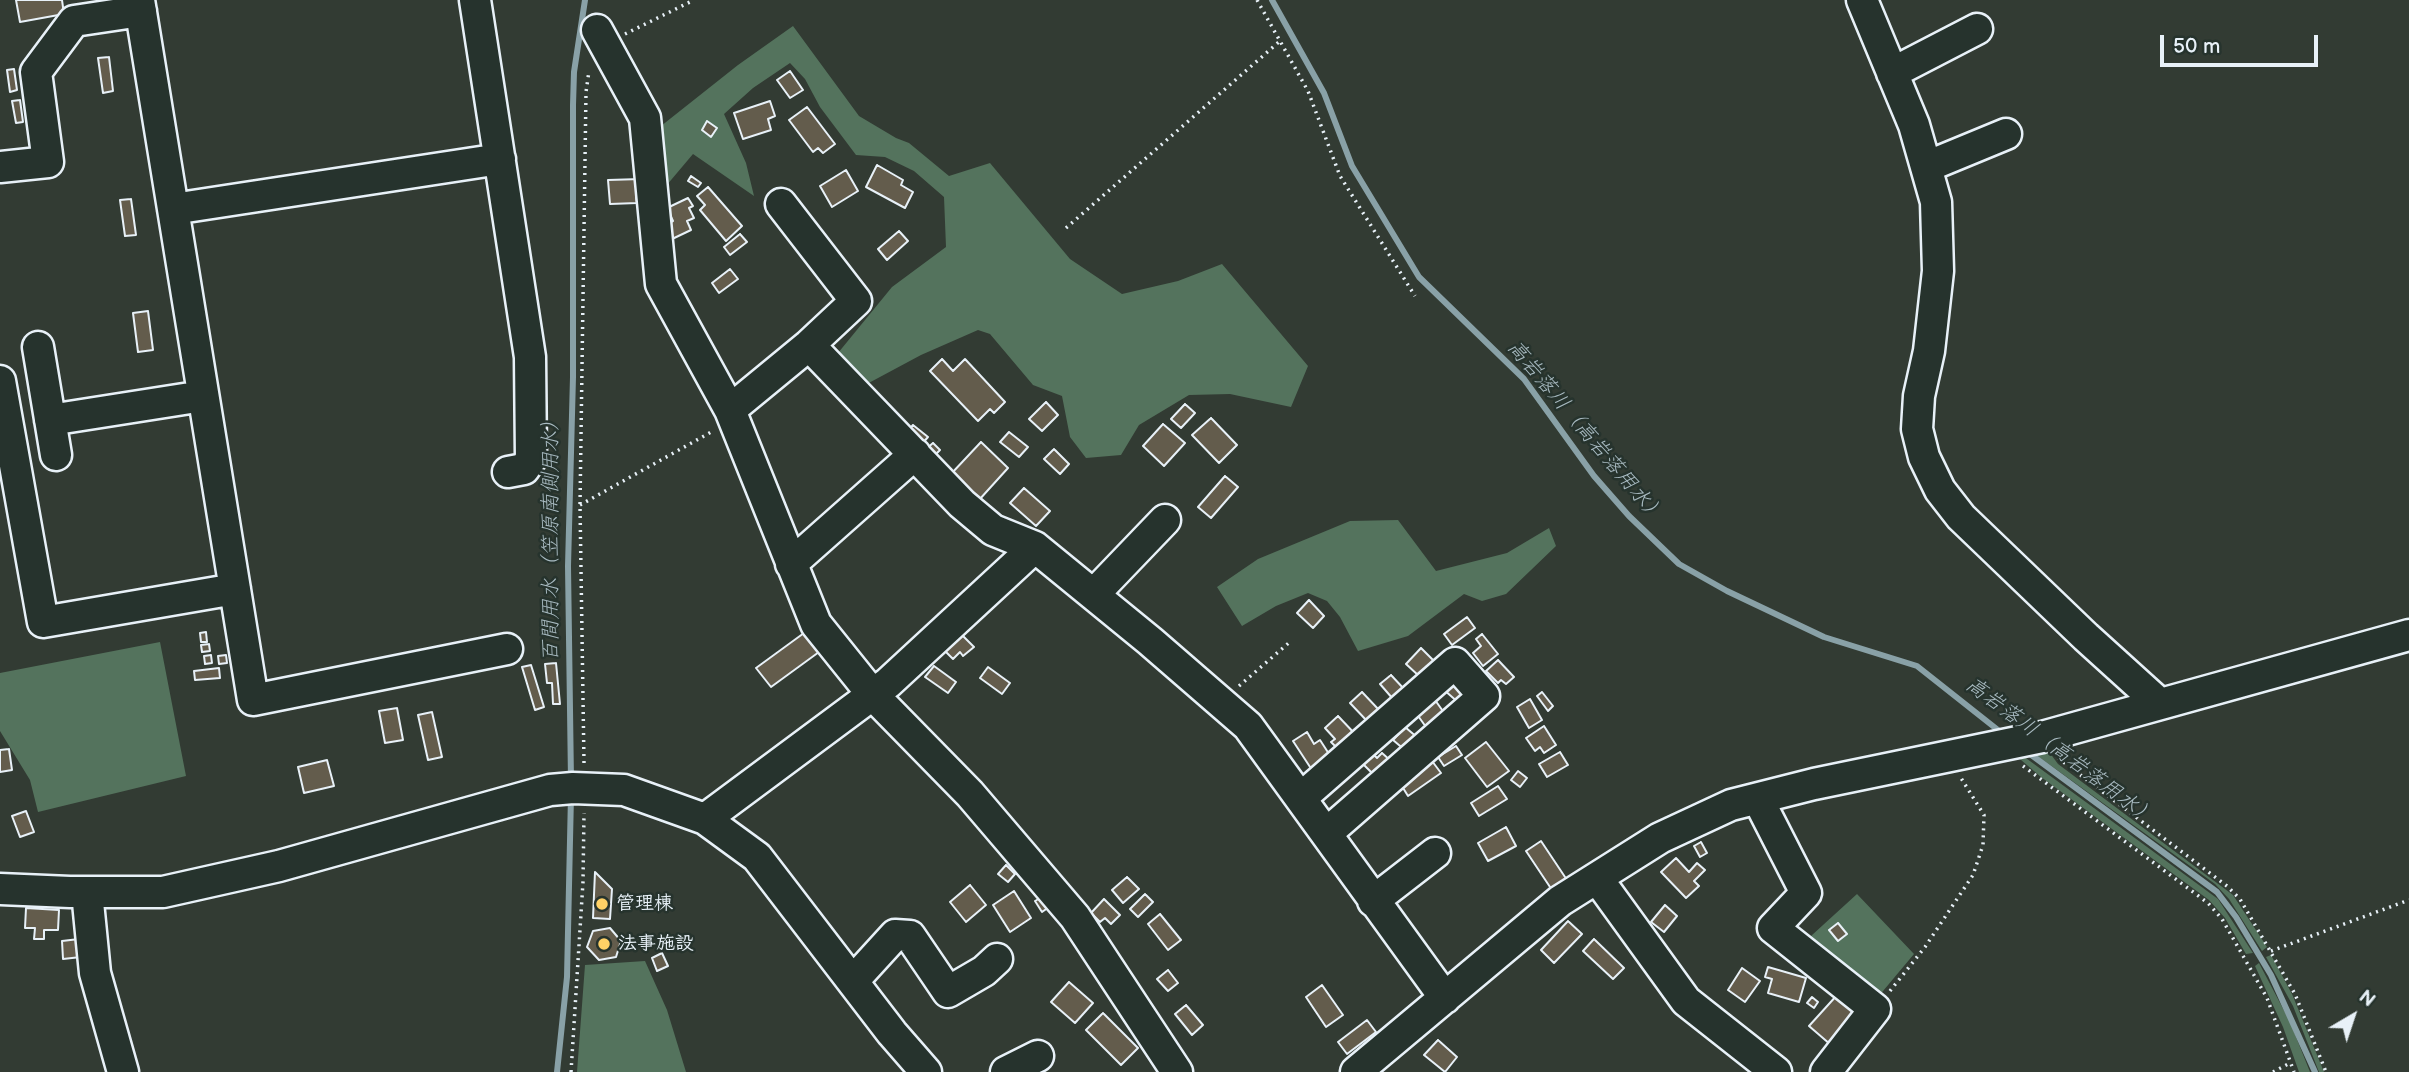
<!DOCTYPE html>
<meta charset="utf-8">
<style>
body{margin:0}
#map{position:relative;width:2409px;height:1072px;overflow:hidden;background:#323b33;font-family:"Balsamiq Sans",sans-serif}
canvas{display:block}
.north{position:absolute;left:2318px;top:981px;width:70px;height:70px;-webkit-text-stroke:5px #26332d;paint-order:stroke;rotate:39deg;font-size:19px;font-weight:700;line-height:28px;text-align:center;color:#e8f1f8}
.north::after{content:'';display:block;margin:auto;width:24px;height:32px;background:#e8f1f8;clip-path:polygon(50% 0,100% 100%,50% 72%,0 100%)}
.scale{position:absolute;left:2160px;top:35px;width:158px;height:32px;box-sizing:border-box;border:4px solid #e8f1f8;border-top:0;padding-left:9px;font-size:21px;line-height:24px;white-space:nowrap;color:#e8f1f8;-webkit-text-stroke:5px #26332d;paint-order:stroke}
</style>
<div id="map">
<canvas width="2409" height="1072"></canvas>
<div class="north">N</div>
<div class="scale">50 m</div>
</div>
<script>
const c = document.querySelector('canvas').getContext('2d');
c.lineJoin = 'round';
function fillPath(path, color) { c.fillStyle = color; c.fill(path, 'evenodd'); }
const shape = rows => new Path2D(rows.map(r => 'M' + r).join(''));
function stroke(path, color, width, dash) { c.strokeStyle = color; c.lineWidth = width; c.lineCap = dash ? 'butt' : 'round'; c.setLineDash(dash || []); c.stroke(path); }
function drawText(font, color, halo, rows, align = 'center') {
  c.font = font + ' "Balsamiq Sans","Klee One",sans-serif'; c.lineWidth = 5; c.setLineDash([]); c.textBaseline = 'middle'; c.strokeStyle = halo; c.fillStyle = color; for (const [text, x, y, turn = 0] of rows) {
    c.save(); c.translate(x, y); c.rotate((+turn || 0) * Math.PI / 180); c.textAlign = isNaN(turn) ? turn : align; if (halo) c.strokeText(text, 0, 0); c.fillText(text, 0, 0); c.restore();
  }
}
const green = shape([
 [793,26,859,116,896,138,909,143,949,176,990,163,1070,259,1122,294,1178,281,1222,264,1308,366,1291,407,1230,394,1189,395,1139,425,1121,455,1086,458,1070,437,1062,396,1033,385,990,334,978,330,921,355,865,385,838,353,892,287,946,247,944,197,914,171,885,157,856,155,820,107,805,79,790,63,753,88,724,114,746,163,754,196,693,154,666,186,661,126,738,65],
 [1398,520,1436,571,1507,553,1549,528,1556,546,1506,594,1482,601,1464,594,1408,636,1358,651,1340,617,1327,601,1308,593,1276,606,1242,626,1217,587,1258,559,1350,521],
 [160,642,186,776,38,812,30,780,0,731,0,673],
 [2044,745,2058,764,2233,895,2267,947,2262,951,2229,899,2215,884,2028,749],
 [2019,753,2218,899,2253,953,2246,954,2225,918,2209,900,2041,777,2014,754],
 [1857,894,1914,954,1873,1003,1800,946],
 [2271,955,2292,994,2324,1072,2319,1072,2293,1006,2266,957],
 [645,961,667,1010,686,1072,577,1072,585,965],
 [2259,963,2290,1022,2310,1072,2299,1072,2283,1027,2255,966]
]);
const stream = shape([
 [1272,0,1324,93,1352,166,1419,277,1524,379,1594,476,1629,516,1679,564,1727,591,1824,637,1917,666,2003,734],
 [2026,751,2217,892,2236,917,2271,975,2315,1072],
 [571,781,568,566,573,377,573,105,574,72,585,0],
 [557,1072,567,977,571,795]
]);
const building = shape([
 [16,0,62,0,64,14,20,22,16,0],
 [109,57,113,91,103,93,98,58,109,57],
 [14,69,17,90,10,92,7,70,14,69],
 [790,71,803,90,790,98,777,80,790,71],
 [20,100,23,122,16,123,12,101,20,100],
 [770,101,775,116,768,119,771,130,743,139,734,113,770,101],
 [807,107,835,144,823,153,818,148,813,152,789,120,807,107],
 [707,121,717,128,711,137,702,130,707,121],
 [877,165,903,180,901,185,913,192,905,208,866,187,877,165],
 [846,170,858,191,832,207,820,186,846,170],
 [691,176,701,183,698,187,688,181,691,176],
 [641,179,642,197,636,197,637,203,610,204,608,180,641,179],
 [708,187,742,226,726,241,700,210,705,205,697,196,708,187],
 [688,198,693,206,689,208,694,218,687,221,691,230,670,240,663,226,673,221,667,208,688,198],
 [131,199,136,235,125,236,120,200,131,199],
 [899,231,908,241,887,260,878,249,899,231],
 [740,234,747,242,730,255,724,247,740,234],
 [730,269,738,279,719,293,712,283,730,269],
 [148,311,153,350,138,352,133,313,148,311],
 [942,359,953,371,965,359,1005,402,994,413,990,409,978,421,930,371,942,359],
 [1046,402,1058,415,1042,431,1029,419,1046,402],
 [1185,404,1195,413,1181,428,1171,419,1185,404],
 [1211,418,1237,445,1219,463,1192,435,1211,418],
 [1163,424,1185,443,1164,466,1143,446,1163,424],
 [913,425,928,437,921,445,906,433,913,425],
 [1009,432,1028,447,1019,457,1000,442,1009,432],
 [981,442,1008,468,979,500,951,474,981,442],
 [933,443,940,450,932,458,925,450,933,443],
 [1054,449,1069,464,1060,474,1044,459,1054,449],
 [1225,476,1238,487,1211,518,1198,507,1225,476],
 [1024,488,1050,511,1036,526,1010,503,1024,488],
 [1309,600,1324,616,1313,628,1297,613,1309,600],
 [1467,617,1475,628,1452,645,1444,634,1467,617],
 [206,632,207,642,201,642,200,633,206,632],
 [804,633,819,652,771,687,756,668,804,633],
 [960,633,974,647,963,656,960,652,953,659,943,649,960,633],
 [1482,634,1498,654,1483,666,1473,653,1481,646,1476,639,1482,634],
 [209,644,210,651,202,652,201,645,209,644],
 [1421,648,1434,661,1419,676,1406,664,1421,648],
 [211,655,212,663,205,664,204,656,211,655],
 [226,655,227,663,219,664,218,656,226,655],
 [1498,660,1514,677,1506,684,1501,680,1498,683,1486,671,1498,660],
 [556,663,560,704,553,704,552,683,547,683,545,664,556,663],
 [531,665,544,707,535,710,522,667,531,665],
 [934,666,956,682,948,693,925,677,934,666],
 [988,667,1010,683,1002,694,980,678,988,667],
 [219,668,220,678,195,680,194,671,219,668],
 [1391,675,1404,689,1393,699,1380,684,1391,675],
 [1453,678,1466,690,1462,696,1460,704,1443,689,1453,678],
 [1362,692,1379,710,1367,721,1350,703,1362,692],
 [1542,692,1553,706,1548,711,1537,696,1542,692],
 [1530,699,1542,720,1529,728,1517,707,1530,699],
 [1435,700,1445,714,1426,727,1416,713,1435,700],
 [397,708,403,740,385,743,379,711,397,708],
 [432,712,442,757,428,760,418,715,432,712],
 [1338,716,1356,735,1339,750,1331,742,1335,739,1325,728,1338,716],
 [1544,726,1556,745,1544,753,1540,747,1535,751,1526,738,1544,726],
 [1405,727,1418,738,1406,751,1393,740,1405,727],
 [1307,732,1314,744,1320,740,1331,757,1312,770,1293,741,1307,732],
 [1486,742,1509,771,1487,787,1465,758,1486,742],
 [1456,746,1462,755,1444,766,1438,757,1456,746],
 [9,749,12,770,0,772,0,750,9,749],
 [1560,752,1568,765,1547,777,1539,764,1560,752],
 [1382,753,1392,762,1376,777,1363,764,1373,754,1377,758,1382,753],
 [327,760,334,786,304,793,298,767,327,760],
 [1432,761,1441,773,1408,796,1400,783,1432,761],
 [1518,771,1527,778,1520,787,1511,780,1518,771],
 [1498,786,1507,799,1479,816,1471,803,1498,786],
 [26,811,34,832,20,837,12,816,26,811],
 [1506,827,1516,846,1488,861,1478,843,1506,827],
 [1541,841,1567,880,1552,890,1526,851,1541,841],
 [1701,842,1707,853,1700,857,1694,846,1701,842],
 [1676,858,1689,872,1697,863,1705,870,1694,881,1699,886,1686,898,1661,872,1676,858],
 [1006,865,1015,874,1008,882,998,874,1006,865],
 [595,872,612,889,610,919,593,918,595,872],
 [1127,877,1139,889,1123,903,1112,890,1127,877],
 [970,885,986,905,966,922,950,902,970,885],
 [1014,891,1031,918,1010,932,993,905,1014,891],
 [1145,894,1153,902,1138,917,1130,909,1145,894],
 [1042,897,1049,907,1042,912,1035,901,1042,897],
 [1104,899,1120,915,1111,924,1105,918,1100,922,1091,913,1104,899],
 [1665,905,1677,916,1664,932,1651,922,1665,905],
 [26,908,59,910,58,930,44,930,44,939,34,939,35,928,25,928,26,908],
 [1160,914,1181,940,1168,950,1148,924,1160,914],
 [1568,921,1582,934,1554,963,1541,950,1568,921],
 [1838,923,1847,934,1838,941,1829,930,1838,923],
 [610,928,621,941,616,957,599,960,587,947,593,931,610,928],
 [79,939,81,957,63,959,62,941,79,939],
 [1594,939,1624,968,1613,979,1583,951,1594,939],
 [662,953,668,966,657,971,652,958,662,953],
 [1768,967,1806,978,1799,1002,1768,993,1772,979,1765,977,1768,967],
 [1742,968,1760,981,1745,1002,1728,990,1742,968],
 [1168,970,1178,983,1168,991,1157,979,1168,970],
 [1069,982,1093,1003,1075,1023,1051,1002,1069,982],
 [1322,985,1343,1015,1326,1027,1306,997,1322,985],
 [1838,994,1860,1013,1831,1045,1809,1026,1838,994],
 [1812,997,1818,1002,1814,1008,1807,1003,1812,997],
 [1186,1005,1203,1025,1192,1035,1175,1014,1186,1005],
 [1103,1013,1138,1048,1121,1065,1086,1030,1103,1013],
 [1367,1020,1376,1032,1347,1054,1338,1042,1367,1020],
 [1438,1040,1457,1057,1445,1072,1424,1055,1438,1040]
]);
const path = shape([
 [1257,0,1308,91,1340,176,1415,296],
 [625,34,694,0],
 [1066,228,1280,41],
 [580,505,713,431],
 [1239,686,1291,641],
 [2058,758,2227,886,2240,899,2295,994,2326,1072],
 [584,763,580,505,586,92,589,71],
 [2023,766,2208,903,2222,919,2267,998,2294,1072],
 [2271,951,2409,900],
 [1890,991,1925,947,1973,875,1983,845,1984,815,1961,778],
 [571,1072,583,882,584,813],
 [2273,1072,2290,1063]
]);
const minor = shape([
 [139,0,253,700,507,649],
 [475,0,530,357,531,459,524,469,508,472],
 [1862,0,1914,125,1936,202,1938,271,1929,351,1919,396,1917,429,1924,457,1940,490,1961,517,2086,637,2160,704],
 [597,30,645,118,661,284,730,410,816,624,873,695,970,794,1075,917,1177,1072],
 [1892,73,1977,29],
 [0,167,48,162,36,72,74,21,141,11],
 [1926,167,2006,134],
 [173,209,500,159],
 [809,345,962,504,993,530,1035,547],
 [38,347,56,455],
 [0,381,43,622,235,589],
 [730,410,809,345,856,301,781,204],
 [50,420,203,396],
 [791,564,915,454],
 [1094,594,1165,520],
 [1301,798,1455,663,1484,696,1327,833],
 [1758,799,1806,893,1773,928,1875,1009,1826,1072],
 [705,819,888,683,1035,547,1150,641,1248,726,1445,998],
 [1597,878,1686,1001,1776,1072],
 [0,889,70,892,163,892,279,866,550,790,573,788,624,790,705,819,757,857,892,1033,926,1072],
 [87,892,95,973,123,1072],
 [1373,901,1435,853],
 [853,981,895,935,910,936,948,992,984,971,997,959],
 [1006,1072,1038,1056],
 [1356,1072,1560,901,1660,838,1731,805,1814,784,2042,737,2409,635]
]);
const markers = [
 [602,904,7,"#ffd166"],
 [604,944,7,"#ffd166"]
];
const poiNames = [
 ["管理棟",616,904],
 ["法事施設",618,944]
];
const waterNames = [
 ["高岩落川（高岩落用水）",1585,432,50],
 ["百間用水（笠原南側用水）",552,536,-90],
 ["高岩落川（高岩落用水）",2060,752,37]
];
fillPath(green, '#54735d');
stroke(stream, '#89a1a7', 6);
fillPath(building, '#635c4c');
stroke(building, '#e8f1f8', 2);
stroke(minor, '#e8f1f8', 35);
stroke(path, '#e8f1f8', 3.5, [2, 5]);
stroke(minor, '#26332d', 30);
for (const [x, y, r, color] of markers) { const dot = new Path2D(); dot.arc(x, y, r, 0, 2 * Math.PI); c.fillStyle = color; c.fill(dot); stroke(dot, '#26332d', 2.5); }
drawText('bold 19px', '#e8f1f8', '#26332d', poiNames, 'left');
drawText('italic 21px', '#a9bbc2', '#26332d', waterNames);
</script>
